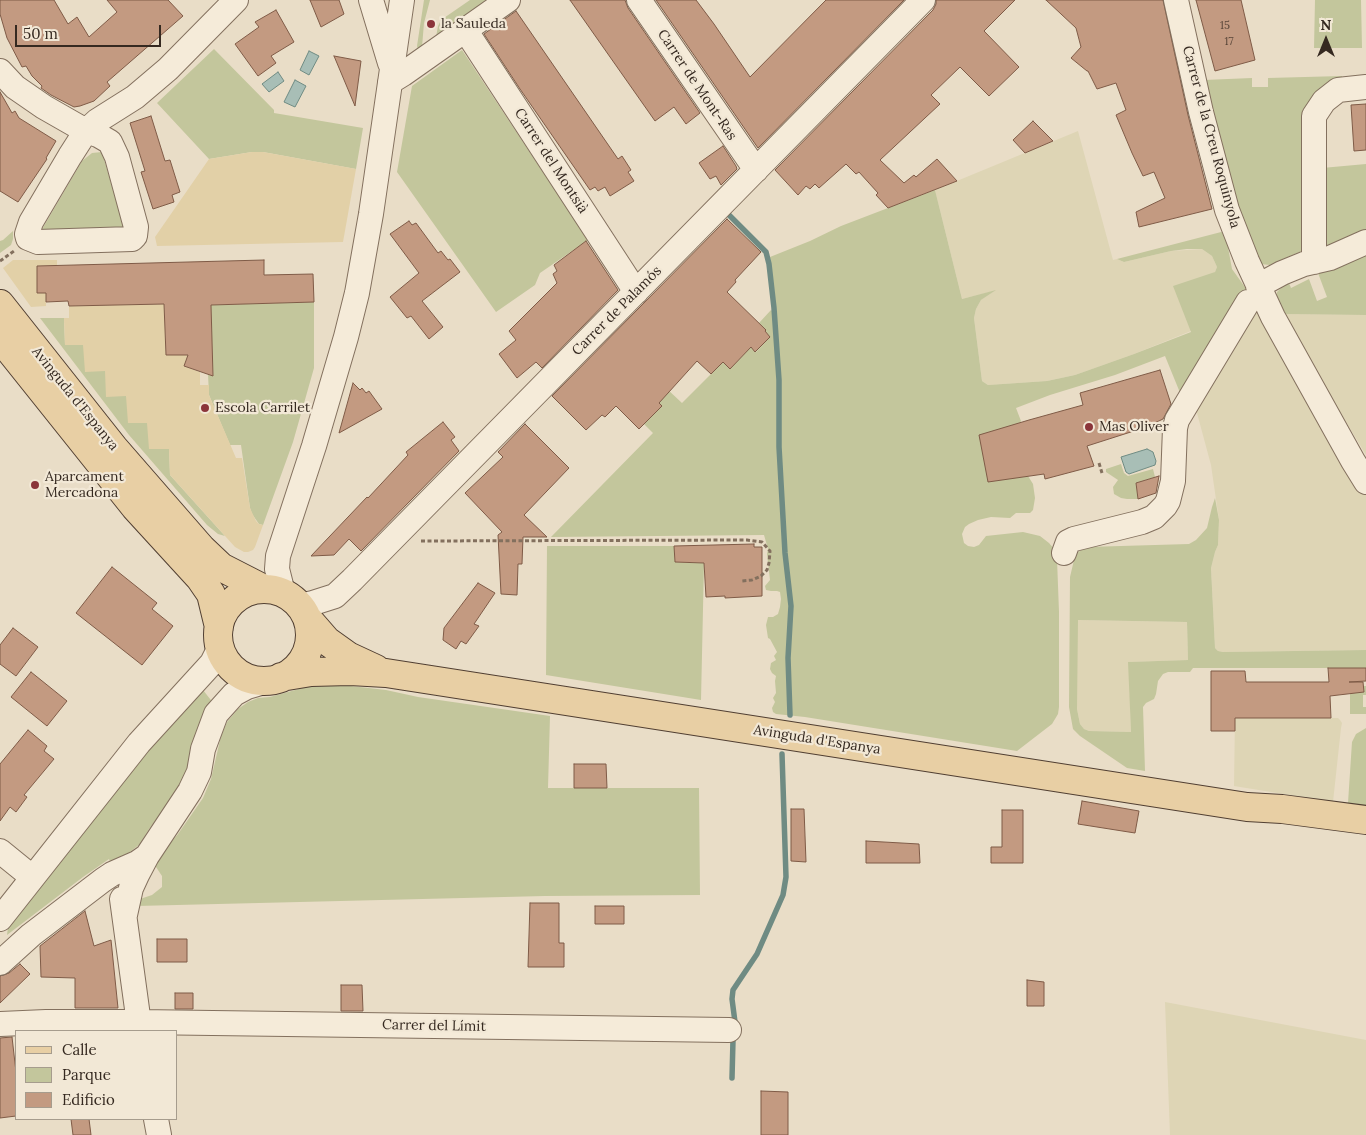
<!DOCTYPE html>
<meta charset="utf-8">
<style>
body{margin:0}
#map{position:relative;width:1366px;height:1135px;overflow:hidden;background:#e9ddc7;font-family:Lora,serif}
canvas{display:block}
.legend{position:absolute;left:15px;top:1030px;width:162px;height:90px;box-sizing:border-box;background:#f2e8d6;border:1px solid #a69c8d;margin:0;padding:6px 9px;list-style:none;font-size:15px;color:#352920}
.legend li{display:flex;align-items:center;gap:10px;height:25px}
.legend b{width:25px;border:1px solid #a69c8d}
.north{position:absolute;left:1301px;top:15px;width:50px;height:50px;-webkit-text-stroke:4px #f2e8d6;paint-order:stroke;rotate:0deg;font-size:14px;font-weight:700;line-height:20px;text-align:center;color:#352920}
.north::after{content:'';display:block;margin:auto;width:18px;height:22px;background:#352920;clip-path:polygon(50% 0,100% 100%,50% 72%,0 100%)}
.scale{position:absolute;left:15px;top:25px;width:146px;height:22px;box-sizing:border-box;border:2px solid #352920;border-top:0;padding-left:6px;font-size:15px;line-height:18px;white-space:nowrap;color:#352920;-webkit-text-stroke:4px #f2e8d6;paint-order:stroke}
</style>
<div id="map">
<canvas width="1366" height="1135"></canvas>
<ul class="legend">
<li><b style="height:6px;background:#e8cfa4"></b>Calle</li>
<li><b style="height:14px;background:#c3c69c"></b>Parque</li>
<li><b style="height:14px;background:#c39a81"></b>Edificio</li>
</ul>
<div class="north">N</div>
<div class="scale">50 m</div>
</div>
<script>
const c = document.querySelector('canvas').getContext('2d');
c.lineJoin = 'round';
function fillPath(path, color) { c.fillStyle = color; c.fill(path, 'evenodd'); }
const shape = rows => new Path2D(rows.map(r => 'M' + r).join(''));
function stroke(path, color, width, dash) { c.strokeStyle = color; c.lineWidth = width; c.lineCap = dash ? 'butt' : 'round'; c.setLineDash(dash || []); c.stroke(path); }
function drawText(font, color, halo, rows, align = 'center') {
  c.font = font + ' Lora,serif'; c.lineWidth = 4.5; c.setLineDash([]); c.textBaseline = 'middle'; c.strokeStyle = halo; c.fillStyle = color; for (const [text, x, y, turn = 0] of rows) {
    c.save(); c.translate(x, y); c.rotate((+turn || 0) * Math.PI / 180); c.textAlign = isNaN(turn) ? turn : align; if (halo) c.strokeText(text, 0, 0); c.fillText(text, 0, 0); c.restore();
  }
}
const farmland = shape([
 [1078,131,1113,260,1117,259,1124,262,1171,251,1202,249,1212,256,1217,267,1191,331,1134,354,1075,375,1047,381,988,385,982,381,974,318,976,309,981,300,994,291,962,299,935,190],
 [1255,304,1366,491,1366,650,1223,652,1218,651,1215,648,1211,568,1215,552,1218,545,1219,520,1211,465,1197,413,1189,409],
 [1281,314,1366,315,1366,455],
 [1077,620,1187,622,1188,660,1129,662,1131,732,1089,731,1084,729,1080,724,1077,709],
 [1235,718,1338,718,1340,720,1342,723,1341,728,1333,802,1234,786],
 [1165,1002,1366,1040,1366,1135,1170,1135]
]);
const green = shape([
 [424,0,430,0,424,23,422,47,418,50,417,46],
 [470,0,487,0,436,37,438,26,441,20],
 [1315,0,1361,0,1362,48,1314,48],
 [214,49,274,110,274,113,363,128,356,169,263,152,252,152,209,159,157,103],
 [462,50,588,240,540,273,535,285,496,312,397,172,412,86],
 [1342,76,1342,81,1327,89,1306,249,1270,265,1260,264,1239,210,1204,80,1252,78,1252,87,1268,87,1268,78],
 [102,152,124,228,41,231,82,161,92,153],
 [1366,164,1366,235,1328,247,1325,245,1322,168],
 [935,190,962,299,996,290,981,300,976,309,974,318,982,381,988,385,1047,381,1075,375,1134,354,1191,332,1173,286,1215,272,1217,267,1212,256,1202,249,1187,249,1171,251,1124,262,1117,259,1225,231,1232,269,1247,290,1183,400,1165,356,1115,375,1050,395,1016,408,1021,421,1020,423,1028,476,1033,484,1035,498,1033,510,1030,513,1016,513,1010,518,991,517,978,520,969,524,965,527,962,534,964,543,968,546,974,547,979,545,986,536,1023,532,1040,536,1049,543,1055,550,1057,559,1059,612,1059,707,1058,714,1052,724,1017,751,805,717,776,714,773,712,772,708,775,702,773,698,776,693,775,681,776,676,772,673,770,669,771,663,776,660,774,656,777,652,770,639,768,638,766,625,768,617,773,617,778,614,780,607,781,599,780,592,777,591,771,591,766,590,765,586,770,580,767,554,768,549,764,535,551,537,653,433,644,424,662,406,654,398,666,388,682,403,723,362,730,369,751,347,756,352,770,337,765,331,766,330,759,323,771,310,777,315,770,257,810,241,841,226],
 [13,231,13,239,11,245,0,253,0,241,3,240],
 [1366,250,1366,315,1281,314,1276,298,1277,292,1281,288,1289,283,1291,288,1309,279,1317,301,1327,297,1318,273],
 [314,302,314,368,293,442,263,525,259,524,252,514,250,508,241,445,230,445,209,395,208,374,213,376,211,305],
 [40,318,64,318,65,345,83,344,169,448,170,475,225,536,218,534,207,525,129,435],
 [1121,464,1124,473,1128,476,1153,469,1155,477,1136,483,1138,499,1127,499,1121,498,1114,494,1113,487,1118,480,1106,472,1106,469],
 [1215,498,1219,520,1218,545,1215,552,1211,568,1215,648,1218,651,1223,652,1366,650,1366,668,1362,668,1362,686,1366,686,1366,695,1363,695,1363,707,1366,707,1366,714,1350,714,1350,668,1193,668,1190,672,1168,672,1163,674,1158,681,1156,694,1154,699,1146,703,1143,707,1145,771,1127,768,1080,736,1073,729,1069,707,1070,577,1074,560,1076,554,1081,550,1087,547,1189,544,1196,540,1207,528,1212,507],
 [1078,620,1187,622,1188,660,1128,662,1131,732,1089,731,1084,729,1080,724,1077,709],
 [547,546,674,546,675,562,704,563,701,700,546,675],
 [321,685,351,686,386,690,418,697,550,716,548,788,699,788,700,895,545,896,136,906,140,899,152,895,162,887,162,876,156,867,156,860,178,834,203,798,211,779,221,736,227,722,238,709,248,702,258,698,270,697,306,687],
 [203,690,214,704,195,759,180,789,149,829,140,844,130,852,131,857,111,865,109,859,83,877,7,935,8,927,148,748],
 [1366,728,1366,806,1348,803,1352,742,1356,734]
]);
const sand = shape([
 [252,152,263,152,356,169,343,242,157,246,155,237,209,159],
 [13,260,57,260,57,266,37,267,37,293,46,293,46,306,31,307,3,268],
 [164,304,166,355,188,355,184,366,200,372,200,385,209,385,209,395,236,458,242,458,250,508,256,521,259,524,263,525,255,547,253,550,248,552,244,552,235,547,170,475,169,449,149,449,147,423,128,423,126,396,106,397,105,371,85,372,83,345,65,345,64,318,69,318,69,306]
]);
const water = shape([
 [309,51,319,56,309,75,300,70,309,51],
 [278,72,284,81,269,92,262,84,278,72],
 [295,80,306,86,295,107,284,102,295,80],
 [1147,449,1153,452,1156,461,1155,465,1129,474,1126,472,1121,457,1147,449]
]);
const stream = shape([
 [729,215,766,252,769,264,774,308,779,380,779,447,785,553,791,606,788,658,790,715],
 [735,1022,732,999,733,990,757,954,783,895,786,877,782,754],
 [732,1078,733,1040]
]);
const building = shape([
 [0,0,54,0,68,24,77,17,89,37,117,12,107,0,168,0,183,16,107,82,110,86,94,101,80,106,74,107,51,95,41,88,42,86,32,76,26,66,22,67,7,38,0,14,0,0],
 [310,0,339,0,344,14,321,27,310,0],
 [570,0,625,0,628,8,700,113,686,124,674,107,655,121,570,0],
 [656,0,696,0,714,24,750,77,826,0,904,0,758,148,656,0],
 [936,0,1015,0,984,31,1019,67,989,96,960,67,931,95,940,104,880,160,904,183,914,175,916,177,937,159,957,181,888,208,876,195,878,193,859,172,856,174,846,164,819,188,815,184,810,189,806,186,798,195,775,170,933,10,936,4,936,0],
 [1046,0,1163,0,1188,115,1212,209,1139,227,1136,212,1165,198,1154,172,1143,176,1132,153,1116,115,1126,110,1116,83,1097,89,1088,71,1087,71,1071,58,1081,47,1076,28,1046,0],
 [1196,0,1241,0,1255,60,1215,71,1196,0],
 [276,10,294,42,271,56,276,63,258,76,235,44,259,27,255,22,276,10],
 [516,11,618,159,622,156,631,170,628,172,634,181,610,196,605,187,598,191,595,187,590,190,520,89,484,34,516,11],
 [334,56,361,61,355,106,334,56],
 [0,92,12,113,15,111,19,118,56,141,46,158,47,159,18,202,0,191,0,92],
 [1366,104,1366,150,1354,151,1351,105,1366,104],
 [151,116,165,161,170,160,180,192,172,195,174,202,153,209,141,172,145,171,130,123,151,116],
 [1033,121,1053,141,1025,153,1013,140,1033,121],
 [723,146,736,166,737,169,721,185,716,176,710,179,699,163,723,146],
 [727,219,761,252,735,280,736,282,727,292,766,330,765,331,770,337,755,352,751,347,730,369,723,362,711,374,697,361,659,403,662,406,639,429,616,406,605,417,602,415,586,430,552,396,727,219],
 [409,221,412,225,416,223,438,253,441,251,448,260,450,259,460,272,422,301,443,327,429,339,411,316,407,318,390,297,419,273,390,234,409,221],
 [586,241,618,290,542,368,536,362,517,378,499,354,516,340,509,331,557,283,553,274,557,271,554,265,586,241],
 [264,260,264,275,313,274,314,302,211,305,213,376,184,366,188,355,166,355,164,304,69,306,68,301,46,302,46,293,37,293,37,266,264,260],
 [1160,370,1171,404,1163,419,1138,431,1137,430,1087,446,1094,466,1045,479,1044,474,988,482,979,435,1029,420,1083,405,1080,393,1160,370],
 [353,383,360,390,362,388,366,393,369,391,382,409,339,433,353,383],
 [443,422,455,437,451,440,459,451,361,551,349,539,334,555,311,556,367,497,368,498,408,455,406,452,443,422],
 [525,424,569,468,524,515,547,537,523,537,522,564,518,564,517,595,501,594,498,535,502,532,465,493,503,457,498,452,525,424],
 [1159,476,1156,493,1138,499,1136,483,1159,476],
 [754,544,754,547,762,547,762,596,725,598,725,596,706,597,704,563,675,562,674,546,754,544],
 [112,567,157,603,152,609,173,626,142,665,76,613,112,567],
 [478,583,495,593,474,624,479,626,466,644,461,641,456,649,443,640,444,628,478,583],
 [13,628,38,647,16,676,0,664,0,645,13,628],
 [1328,668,1366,668,1366,681,1349,682,1363,682,1364,692,1330,696,1331,718,1235,718,1235,731,1211,731,1211,671,1245,671,1246,682,1329,682,1328,668],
 [31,672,67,701,47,726,11,697,31,672],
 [28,730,47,746,44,751,54,759,24,795,27,797,16,812,10,807,0,821,0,764,28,730],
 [574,764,606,764,607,788,574,788,574,764],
 [1082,801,1139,811,1135,833,1078,824,1082,801],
 [791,809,804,809,806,862,791,861,791,809],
 [1002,810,1023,810,1023,863,991,863,991,847,1002,847,1002,810],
 [866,841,919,844,920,863,866,863,866,841],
 [530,903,559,903,559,943,564,943,564,967,528,967,530,903],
 [595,906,624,906,624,924,595,924,595,906],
 [85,911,94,946,111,940,118,1008,75,1008,75,978,41,977,40,946,85,911],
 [157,939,187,939,187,962,157,962,157,939],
 [20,964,30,974,0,1003,0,976,9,973,20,964],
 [1027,980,1044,982,1044,1006,1027,1006,1027,980],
 [341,985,362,985,363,1011,341,1011,341,985],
 [175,993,193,993,193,1009,175,1009,175,993],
 [12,1037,16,1072,16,1116,0,1118,0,1038,12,1037],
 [761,1091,788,1092,788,1135,761,1135,761,1091],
 [71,1119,89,1119,91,1135,73,1135,71,1119]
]);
const path = shape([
 [0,261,14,251],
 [1099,463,1102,473],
 [421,541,747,540,762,542,770,551,769,563,767,570,761,576,752,580,742,581]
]);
const minor = shape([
 [371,0,390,63],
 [639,0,756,170],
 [1176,0,1201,112,1227,210,1247,261,1273,317,1353,461,1366,482],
 [466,31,636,292],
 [0,71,15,87,44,107,86,131,98,135,110,142,117,157,136,227,135,236,132,239,38,242,28,238,27,234,31,222,70,156,86,131,97,121,135,97,168,69,236,0],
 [390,82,403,74,508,0],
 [1314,262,1314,116,1324,101,1338,90,1366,87],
 [1258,286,1282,273,1304,264,1330,258,1366,242],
 [1064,553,1068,542,1074,539,1142,522,1154,517,1165,506,1168,501,1173,481,1175,428,1177,420,1248,302],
 [283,593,277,569,278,556,314,446,346,337,357,293,371,214,402,0],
 [300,606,313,603,335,596,352,580,923,0],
 [0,851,32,877],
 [122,899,140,1031],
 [125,915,131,888,137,875,147,856,190,791,199,772,203,749,216,714,234,694,247,687,271,680],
 [0,919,139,743,212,663,220,647],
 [0,963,31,935,103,880,112,874,137,863,147,856],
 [0,1024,46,1022,139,1022,729,1030],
 [156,1119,159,1135]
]);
const major = shape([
 [0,304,114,448,202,549,221,567,264,589],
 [0,338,135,507,200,578,211,594,219,627],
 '218 635a46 46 0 1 1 92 0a46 46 0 1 1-92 0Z',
 [307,618,327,641,348,656,376,669],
 [281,677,311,672,350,671,386,673,1247,807,1282,809,1366,820]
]);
const markers = [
 [431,24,5,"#8b353a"],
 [205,408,5,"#8b353a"],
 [1089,427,5,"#8b353a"],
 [35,485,5,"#8b353a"]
];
const numberNames = [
 ["15",1225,26],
 ["17",1229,42]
];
const poiNames = [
 ["la Sauleda",441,24],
 ["Escola Carrilet",215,408],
 ["Mas Oliver",1099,427],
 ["Aparcament",45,477],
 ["Mercadona",45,493]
];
const streetNames = [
 ["Carrer de Mont-Ras",697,85,56],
 ["Carrer de la Creu Roquinyola",1211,137,75],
 ["Carrer del Montsià",551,161,57],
 ["Carrer de Palamós",617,311,-45],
 ["Avinguda d'Espanya",75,399,51],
 ["Avinguda d'Espanya",817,740,9],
 ["Carrer del Límit",434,1026,1]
];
fillPath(farmland, '#ded5b5');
fillPath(green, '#c3c69c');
fillPath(sand, '#e2d0a7');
fillPath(water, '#a8beb6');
stroke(water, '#6f8b83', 1);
stroke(stream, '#6f8b83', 5.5);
fillPath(building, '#c39a81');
stroke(building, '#7f5b47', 1);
stroke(minor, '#83705e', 26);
stroke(major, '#513f32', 30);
stroke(path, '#83705e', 3, [4, 2.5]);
stroke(minor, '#f5ebd9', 24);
stroke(major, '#e8cfa4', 28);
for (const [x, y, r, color] of markers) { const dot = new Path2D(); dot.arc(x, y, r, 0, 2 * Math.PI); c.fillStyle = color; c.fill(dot); stroke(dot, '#f2e8d6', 2); }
drawText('11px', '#584538', null, numberNames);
drawText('14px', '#352920', '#f2e8d6', poiNames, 'left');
drawText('14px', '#352920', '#f2e8d6', streetNames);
</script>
